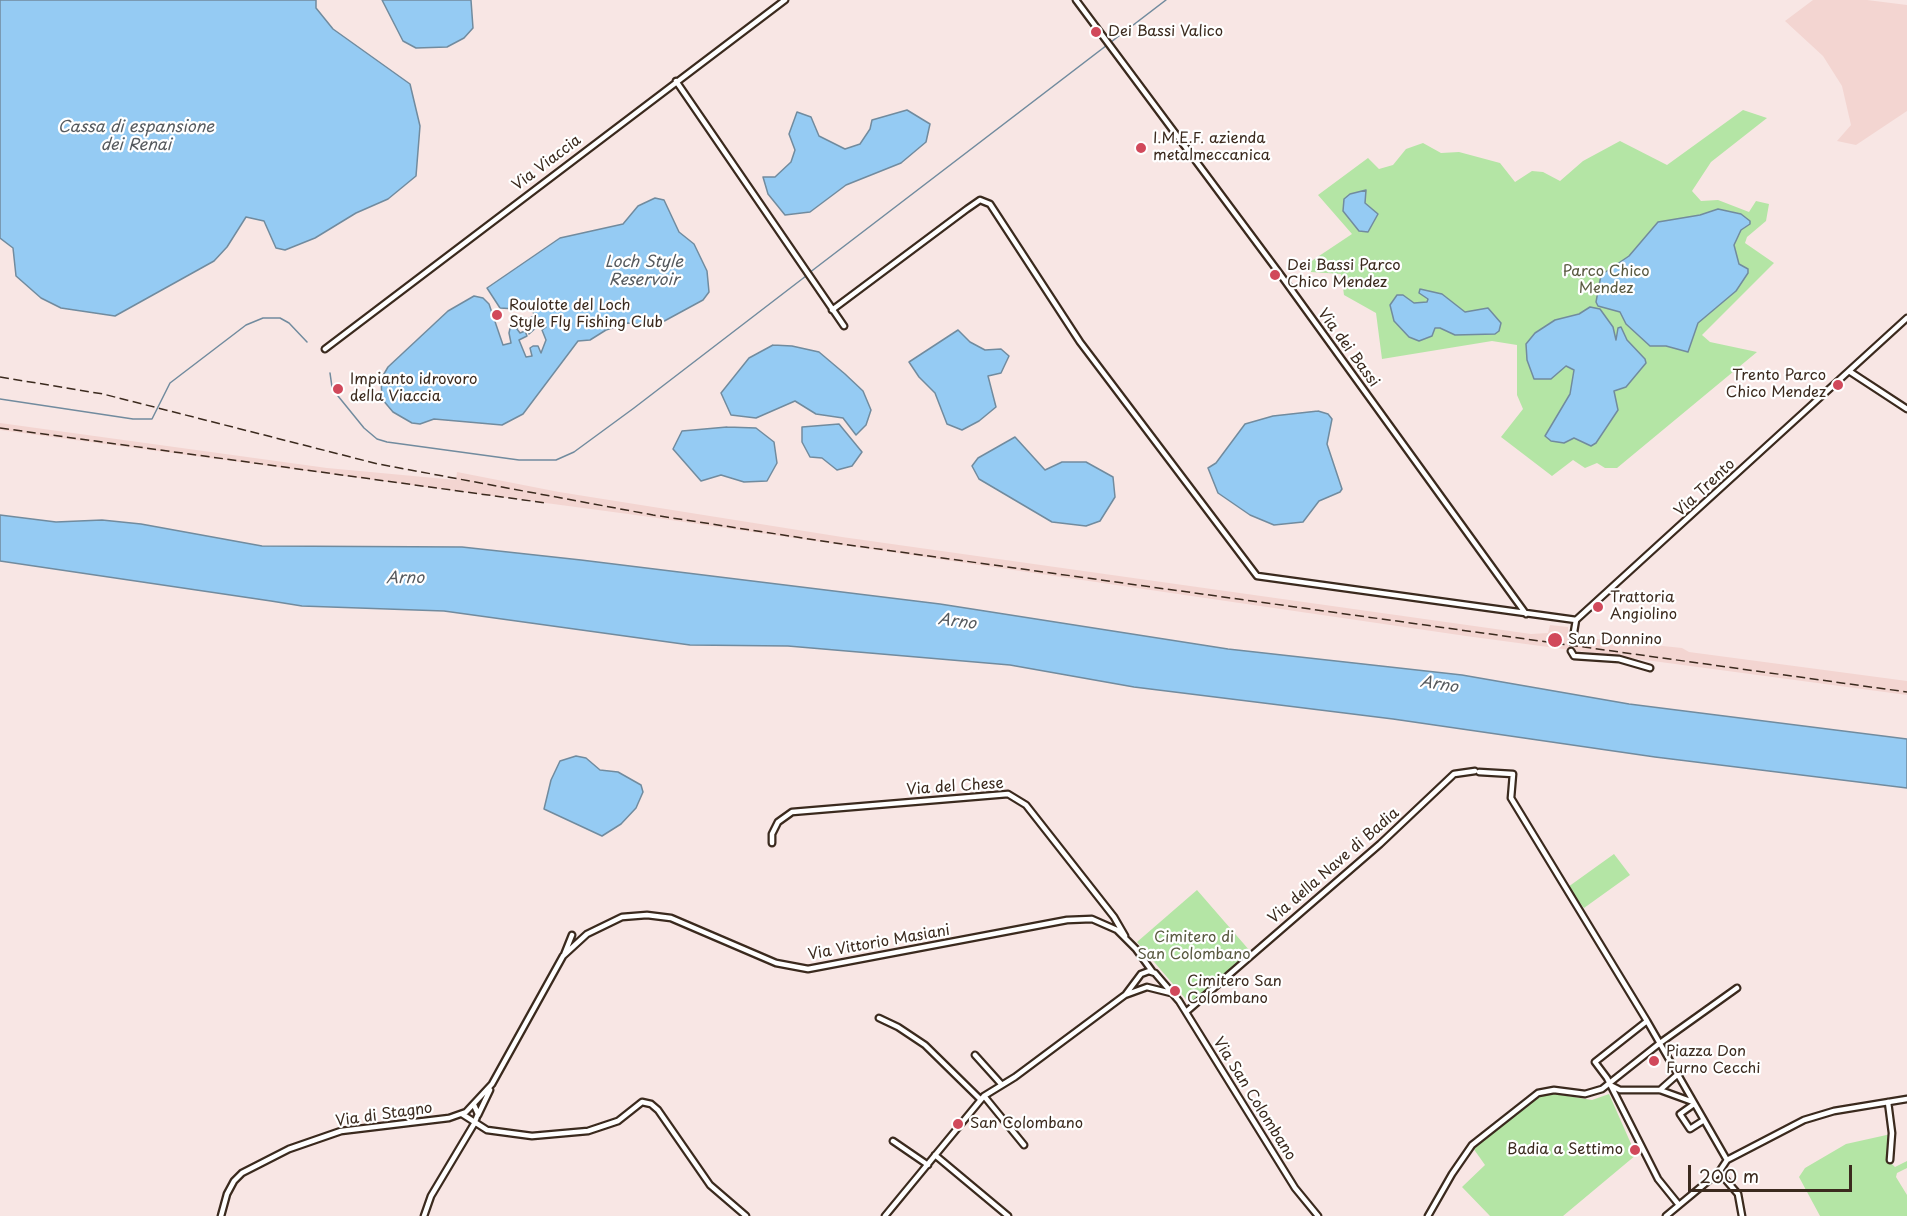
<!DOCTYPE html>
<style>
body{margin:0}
#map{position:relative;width:1907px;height:1216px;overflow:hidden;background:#f8e6e4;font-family:"Playpen Sans",sans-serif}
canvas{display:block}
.scale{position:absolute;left:1688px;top:1165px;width:164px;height:27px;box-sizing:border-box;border:3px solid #3b2a1e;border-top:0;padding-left:8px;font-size:18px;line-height:21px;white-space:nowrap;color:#3b2a1e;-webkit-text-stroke:4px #fff;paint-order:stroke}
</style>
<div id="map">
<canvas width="1907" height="1216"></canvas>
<div class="scale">200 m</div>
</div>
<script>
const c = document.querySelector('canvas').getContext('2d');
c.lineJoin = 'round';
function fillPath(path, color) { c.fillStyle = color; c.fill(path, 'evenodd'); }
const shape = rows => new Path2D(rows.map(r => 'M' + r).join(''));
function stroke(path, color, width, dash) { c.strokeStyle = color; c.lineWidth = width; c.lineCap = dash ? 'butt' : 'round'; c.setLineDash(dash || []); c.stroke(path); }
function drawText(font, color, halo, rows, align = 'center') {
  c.font = font + ' "Playpen Sans",sans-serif'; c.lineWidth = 4.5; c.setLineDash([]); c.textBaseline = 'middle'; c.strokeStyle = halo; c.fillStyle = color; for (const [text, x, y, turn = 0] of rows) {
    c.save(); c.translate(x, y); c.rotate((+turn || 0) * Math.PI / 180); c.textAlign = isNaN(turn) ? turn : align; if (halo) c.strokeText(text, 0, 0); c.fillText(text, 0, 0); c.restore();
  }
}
const built = shape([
 [1813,0,1867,0,1907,5,1907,111,1856,145,1837,141,1851,125,1842,86,1823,56,1785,21],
 [0,423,327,468,456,480,457,472,559,492,842,537,1531,634,1548,633,1550,625,1568,627,1568,636,1682,648,1689,652,1907,681,1907,695,1466,636,643,516,0,430]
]);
const green = shape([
 [1743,110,1767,118,1711,162,1692,191,1701,201,1718,200,1749,212,1756,201,1769,204,1766,221,1747,237,1745,243,1774,263,1702,335,1710,342,1757,352,1617,468,1605,468,1597,463,1585,468,1573,460,1552,476,1501,437,1523,409,1517,395,1517,345,1492,341,1382,359,1376,313,1344,295,1341,274,1311,272,1310,262,1352,234,1318,195,1368,158,1379,169,1393,165,1406,149,1423,143,1441,153,1459,152,1500,163,1515,182,1532,171,1543,172,1560,181,1583,161,1620,141,1667,165],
 [1614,854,1630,875,1584,908,1568,887],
 [1197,890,1250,951,1190,1004,1137,942],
 [1550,1093,1592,1100,1609,1094,1636,1155,1563,1216,1490,1216,1462,1187,1485,1165,1473,1148,1540,1095],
 [1891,1134,1889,1161,1895,1167,1907,1161,1907,1168,1897,1173,1896,1177,1907,1195,1907,1216,1820,1216,1799,1177,1805,1168,1846,1144]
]);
const water = shape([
 [0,0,316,0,316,8,333,29,410,84,420,126,416,176,388,199,356,213,315,238,285,250,276,248,264,221,246,217,227,247,214,261,115,316,61,308,41,298,16,276,13,248,0,238,0,0],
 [382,0,471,0,473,28,464,38,447,47,416,48,403,41,382,0],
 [907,110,930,124,926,142,901,163,846,185,810,212,785,215,768,194,763,177,775,177,791,162,795,150,789,134,797,112,811,117,819,136,845,149,860,144,870,129,872,120,907,110],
 [1366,190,1365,203,1378,214,1368,232,1359,231,1343,211,1344,199,1350,194,1366,190],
 [655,198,664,200,679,232,694,244,707,271,709,292,703,300,657,325,628,323,606,330,590,340,578,341,523,414,502,425,434,419,420,424,412,423,393,412,382,399,381,379,388,367,448,311,474,296,483,298,489,304,503,345,511,343,509,333,511,324,521,321,517,329,520,333,525,331,527,336,519,340,526,357,532,356,530,348,533,346,538,346,541,353,546,340,542,330,546,327,544,323,539,325,529,334,526,320,534,316,533,310,500,308,487,288,560,238,623,224,638,206,655,198],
 [1718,209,1741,214,1750,221,1750,224,1741,230,1734,245,1739,264,1748,269,1748,273,1736,291,1698,323,1688,352,1666,346,1650,346,1626,324,1620,312,1598,306,1596,302,1601,275,1629,256,1658,222,1700,215,1718,209],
 [1420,289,1442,294,1465,312,1488,308,1501,323,1499,331,1495,334,1455,335,1440,328,1435,328,1432,336,1419,341,1409,337,1394,321,1390,305,1397,295,1403,295,1414,303,1427,302,1428,299,1419,293,1420,289],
 [1590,307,1600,309,1613,327,1616,340,1618,328,1621,327,1627,340,1645,359,1646,363,1626,387,1614,391,1618,410,1596,443,1591,446,1574,438,1564,443,1551,441,1545,436,1570,394,1574,370,1566,366,1551,379,1534,379,1527,360,1526,344,1535,333,1555,320,1579,314,1590,307],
 [958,330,970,342,985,350,1001,349,1009,356,1001,373,988,376,996,407,979,421,962,430,947,424,935,393,919,377,909,362,958,330],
 [773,345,792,346,819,352,845,374,863,391,871,410,866,425,856,435,843,418,816,414,795,401,756,418,731,415,721,393,749,358,773,345],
 [1318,411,1328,414,1332,419,1327,444,1342,489,1340,492,1319,501,1303,522,1274,525,1250,515,1218,493,1208,468,1216,463,1245,424,1273,416,1318,411],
 [839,424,862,452,852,466,837,470,822,458,810,457,802,442,802,427,839,424],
 [727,427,756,428,774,442,777,463,767,481,744,482,721,475,701,481,673,449,682,431,727,427],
 [1015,437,1045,470,1062,462,1086,462,1113,477,1115,497,1100,521,1086,526,1052,522,979,479,972,466,978,458,1015,437],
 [0,515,56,522,102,520,141,524,262,546,462,547,581,560,940,604,1228,649,1462,675,1629,704,1907,739,1907,788,1655,757,1393,719,1134,687,1010,665,788,646,690,645,444,611,302,606,271,601,0,561,0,515],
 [576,756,586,758,600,770,618,772,641,785,643,792,636,808,621,824,602,836,544,809,551,780,560,761,576,756]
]);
const stream = shape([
 [809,273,1166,0],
 [330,373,332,387],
 [338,396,364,428,377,439,387,442,519,460,556,460,574,452,634,408,806,276],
 [0,399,133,419,152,419,170,383,246,325,263,318,280,318,289,323,307,342]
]);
const minorTunnel = shape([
 [1571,651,1573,638]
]);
const minor = shape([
 [1076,0,1280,274,1526,614],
 [676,81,844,326],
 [832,310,967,209,980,200,990,204,1080,342,1257,576,1576,620],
 [325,349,785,0],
 [1849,371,1907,409],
 [1576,620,1907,318],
 [1573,638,1576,620],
 [1571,651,1574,656,1619,659,1650,668],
 [1479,772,1513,774,1511,798,1647,1021,1727,1160],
 [772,843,772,834,778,822,792,812,1008,794,1026,805,1114,917,1125,936],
 [564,955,572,935],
 [1126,994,1141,974,1149,971,1155,973,1179,1001,1295,1188,1318,1216],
 [1186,1012,1380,844,1454,774,1475,771],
 [879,1018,898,1027,925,1045,980,1099],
 [1647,1021,1595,1062,1607,1078,1658,1179,1679,1205],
 [975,1055,1002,1085],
 [1612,1086,1620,1090,1660,1090,1693,1102],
 [1660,1090,1678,1074],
 [984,1096,1024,1145],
 [1888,1102,1892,1133,1890,1160],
 [1694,1104,1680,1114,1690,1129,1704,1120],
 [462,1114,487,1130,532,1136,588,1131,618,1121,642,1102,651,1104,658,1110,710,1185,746,1216],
 [478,1115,490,1090],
 [893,1141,928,1165],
 [935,1155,1008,1216],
 [1727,1160,1804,1120,1834,1111,1907,1099],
 [1719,1172,1738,1194,1742,1216],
 [221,1216,227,1194,234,1181,242,1173,289,1149,341,1131,449,1118,466,1112,492,1084,563,956,587,934,622,917,647,915,671,918,776,963,808,969,1067,920,1092,919,1117,930,1136,949,1152,971],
 [424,1216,431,1196,474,1124,478,1114,474,1105],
 [885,1216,984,1096,1015,1077,1125,995,1147,987,1171,993],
 [1428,1216,1452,1174,1472,1145,1538,1093,1554,1090,1585,1094,1602,1089,1660,1043,1737,988],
 [1666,1216,1719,1172,1727,1160]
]);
const rail = shape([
 [0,377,103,394,378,464,653,515,835,543,1907,692],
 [0,428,546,503]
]);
const markers = [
 [1096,32,6,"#d1495b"],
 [1141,148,6,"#d1495b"],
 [1275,275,6,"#d1495b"],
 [497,315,6,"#d1495b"],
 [1838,385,6,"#d1495b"],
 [338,389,6,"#d1495b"],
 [1598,607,6,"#d1495b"],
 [1555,640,8,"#d1495b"],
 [1175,991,6,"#d1495b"],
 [1654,1061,6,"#d1495b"],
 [958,1124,6,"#d1495b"],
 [1635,1150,6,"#d1495b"]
];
const poiNames = [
 ["Dei Bassi Valico",1108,32],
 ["I.M.E.F. azienda",1153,139],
 ["metalmeccanica",1153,156],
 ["Dei Bassi Parco",1287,266],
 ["Chico Mendez",1287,283],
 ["Roulotte del Loch",509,306],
 ["Style Fly Fishing Club",509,323],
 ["Trento Parco",1826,376,"right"],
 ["Chico Mendez",1826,393,"right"],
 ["Impianto idrovoro",350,380],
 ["della Viaccia",350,397],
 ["Trattoria",1610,598],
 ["Angiolino",1610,615],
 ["San Donnino",1568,640],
 ["Cimitero San",1187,982],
 ["Colombano",1187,999],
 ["Piazza Don",1666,1052],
 ["Furno Cecchi",1666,1069],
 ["San Colombano",970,1124],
 ["Badia a Settimo",1623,1150,"right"]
];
const streetNames = [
 ["Via Viaccia",547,163,-37],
 ["Via dei Bassi",1348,348,54],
 ["Via Trento",1705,488,-43],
 ["Via del Chese",955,787,-4],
 ["Via della Nave di Badia",1334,866,-41],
 ["Via Vittorio Masiani",879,943,-10],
 ["Via San Colombano",1254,1099,58],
 ["Via di Stagno",384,1115,-8]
];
const parkNames = [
 ["Parco Chico",1606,272],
 ["Mendez",1606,289],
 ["Cimitero di",1194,938],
 ["San Colombano",1194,955]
];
const waterNames = [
 ["Cassa di espansione",136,128],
 ["dei Renai",136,146],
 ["Loch Style",644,263],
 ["Reservoir",644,281],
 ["Arno",405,579],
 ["Arno",957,622,8],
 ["Arno",1439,685,9]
];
fillPath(built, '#f3d5d1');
fillPath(green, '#b4e5a5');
fillPath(water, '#95cbf3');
stroke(water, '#718b9e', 1.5);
stroke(stream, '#718b9e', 1.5);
stroke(minorTunnel, '#d2c0bc', 4.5, [4.5, 2]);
stroke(minor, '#3b2a1e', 9);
stroke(minor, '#fff', 4.5);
stroke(rail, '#3b2a1e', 1.5, [9, 4.5]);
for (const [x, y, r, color] of markers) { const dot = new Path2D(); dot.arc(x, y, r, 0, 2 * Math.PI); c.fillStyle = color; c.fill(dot); stroke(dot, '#fff', 2); }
drawText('15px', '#3b2a1e', '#fff', poiNames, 'left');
drawText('15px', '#3b2a1e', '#fff', streetNames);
drawText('15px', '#595940', '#fff', parkNames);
drawText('italic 16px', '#565a5e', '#fff', waterNames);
</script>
